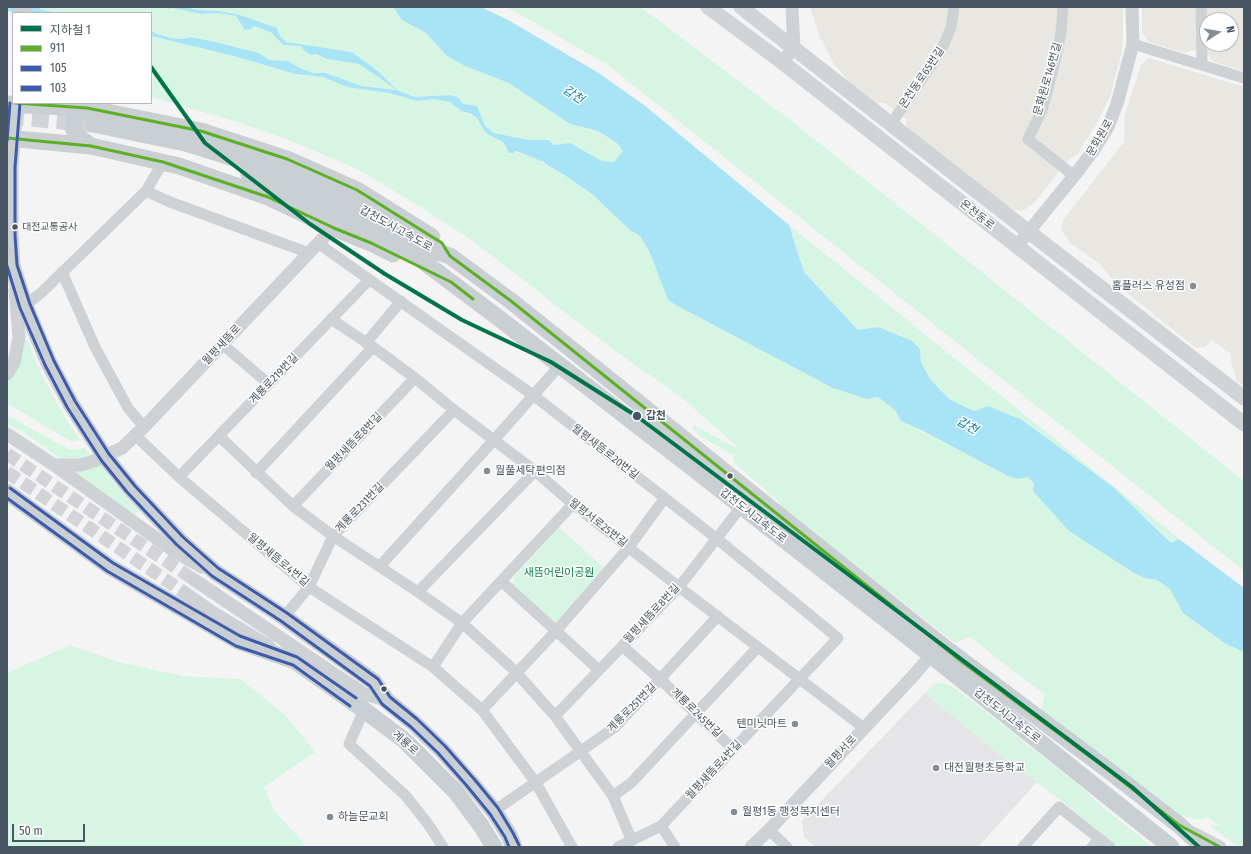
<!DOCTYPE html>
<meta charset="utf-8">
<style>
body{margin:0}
#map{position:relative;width:1251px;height:854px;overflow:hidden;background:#f4f4f4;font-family:"Fira Sans Condensed","Noto Sans KR",sans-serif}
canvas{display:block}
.frame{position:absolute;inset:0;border:8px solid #485563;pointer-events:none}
.legend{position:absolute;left:12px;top:12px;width:140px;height:92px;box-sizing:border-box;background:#fff;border:1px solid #b6bbc1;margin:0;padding:5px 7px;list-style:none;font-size:12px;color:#485563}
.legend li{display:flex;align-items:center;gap:8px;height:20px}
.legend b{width:20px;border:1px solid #b6bbc1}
.north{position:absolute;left:1199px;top:12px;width:40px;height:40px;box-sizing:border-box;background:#fff;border:1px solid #b6bbc1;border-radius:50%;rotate:78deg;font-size:11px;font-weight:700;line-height:16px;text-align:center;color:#485563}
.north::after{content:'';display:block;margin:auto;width:14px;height:18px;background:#848d96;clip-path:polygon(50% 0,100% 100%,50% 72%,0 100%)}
.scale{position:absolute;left:12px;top:824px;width:73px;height:18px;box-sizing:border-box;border:2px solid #485563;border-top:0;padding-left:5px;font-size:12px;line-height:14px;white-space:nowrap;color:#485563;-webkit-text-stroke:3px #fff;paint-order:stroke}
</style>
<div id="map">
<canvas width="1251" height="854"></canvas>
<div class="frame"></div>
<ul class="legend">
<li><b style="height:5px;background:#007448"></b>지하철 1</li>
<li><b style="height:5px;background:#5bb025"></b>911</li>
<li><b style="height:5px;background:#3d5bab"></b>105</li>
<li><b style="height:5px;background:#3d5bab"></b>103</li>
</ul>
<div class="north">N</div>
<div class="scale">50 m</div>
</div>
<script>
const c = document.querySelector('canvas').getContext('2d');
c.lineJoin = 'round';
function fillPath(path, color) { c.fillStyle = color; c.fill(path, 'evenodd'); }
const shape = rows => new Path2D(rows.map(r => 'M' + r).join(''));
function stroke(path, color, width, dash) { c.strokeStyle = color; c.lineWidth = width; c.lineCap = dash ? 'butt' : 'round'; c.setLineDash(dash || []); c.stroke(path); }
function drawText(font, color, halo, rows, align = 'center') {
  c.font = font + ' "Fira Sans Condensed","Noto Sans KR",sans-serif'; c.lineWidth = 3; c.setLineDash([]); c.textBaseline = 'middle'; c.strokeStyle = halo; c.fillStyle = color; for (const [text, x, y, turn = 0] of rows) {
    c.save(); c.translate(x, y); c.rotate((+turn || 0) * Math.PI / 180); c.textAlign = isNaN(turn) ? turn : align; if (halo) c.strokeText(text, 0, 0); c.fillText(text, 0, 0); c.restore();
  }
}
const commercial = shape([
 [810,7,1123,7,1123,31,1122,52,1110,97,1095,126,1077,155,1070,158,1034,203,1024,210,1013,210,912,134,906,125,906,119,885,103,871,103,852,85,834,64,819,35],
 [1142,7,1244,7,1244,71,1214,62,1210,59,1209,55,1192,50,1186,53,1178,51,1149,42,1142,33],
 [1207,20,1231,20,1231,44,1207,44],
 [1149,58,1244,87,1244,386,1237,381,1231,362,1231,354,1212,340,1205,347,1196,348,1116,284,1100,264,1070,243,1061,229,1063,220,1124,142,1125,114,1141,65]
]);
const education = shape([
 [925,693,999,754,1037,782,978,847,815,847,804,837,802,821]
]);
const green = shape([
 [38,7,167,7,168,9,173,8,201,14,219,13,236,16,245,30,254,26,272,33,283,45,301,46,306,52,316,54,327,59,359,64,387,83,396,91,361,86,326,73,313,73,300,68,288,61,269,60,259,53,211,41,190,37,183,39,171,38,156,34,151,31,151,13,59,13,42,10],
 [183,7,393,7,402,20,426,33,447,56,465,66,509,83,570,124,598,131,617,143,623,151,614,162,602,161,570,143,553,145,549,140,528,140,494,133,485,126,477,106,463,104,459,98,450,95,415,97,397,90,379,72,352,52,285,42,280,36,277,28,240,15,220,11,198,10],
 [507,7,640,7,661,22,813,138,1244,481,1244,571,608,65],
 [151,36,234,56,295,74,321,77,347,87,389,93,417,101,434,99,450,102,461,111,477,118,483,129,489,135,503,142,505,148,540,160,547,166,566,176,592,194,631,231,634,232,640,236,650,253,668,300,867,399,878,397,895,410,901,421,1017,479,1028,477,1069,531,1134,573,1144,578,1157,580,1170,589,1183,613,1226,644,1244,652,1244,847,1239,847,1211,827,1211,824,1221,827,1208,817,1198,820,1176,815,1041,709,1045,695,970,637,955,643,785,511,776,499,734,462,733,455,703,438,691,428,694,425,730,445,737,446,680,396,615,351,473,241,411,201,355,168,286,139,231,120,151,97],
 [789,225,1179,539,1171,543,1146,518,988,406,974,411,949,399,930,379,921,362,920,349,878,327,858,330,804,272],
 [28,339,34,358,48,387,63,414,80,440,72,442,7,403,7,382,10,378,24,341],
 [7,415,70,450,85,448,91,455,90,459,66,461,60,458,23,432,7,424],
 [100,465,123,494,138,511,134,516,74,474,73,469],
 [559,527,604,568,555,623,513,588,514,577],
 [70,645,118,662,182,676,240,679,286,716,315,752,264,787,274,811,303,842,305,847,7,847,7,673],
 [943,683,953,687,986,712,1077,784,1105,809,1152,847,1118,847,1057,797,999,754,925,693,935,684]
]);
const water = shape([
 [7,7,38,7,42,10,59,13,17,13,7,11],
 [167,7,183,7,198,10,220,11,240,15,277,28,280,36,286,42,352,52,379,72,397,90,415,97,450,95,459,98,463,104,477,106,485,126,494,133,528,140,549,140,553,145,570,143,602,161,614,162,623,151,617,143,598,131,570,124,509,83,465,66,447,56,426,33,402,20,393,7,481,7,508,20,597,72,644,105,789,225,804,272,858,330,878,327,912,341,920,349,921,362,930,379,949,399,974,411,988,406,1022,420,1113,487,1171,543,1179,539,1244,588,1244,652,1226,644,1183,613,1170,589,1157,580,1144,578,1134,573,1069,531,1033,491,1034,484,1028,477,1017,479,1008,476,923,431,901,421,895,410,878,397,867,399,833,388,676,305,668,300,650,253,640,236,634,232,631,231,592,194,566,176,547,165,544,162,516,151,513,153,509,153,503,142,489,135,483,129,477,118,471,114,461,111,450,102,434,99,417,101,389,93,347,87,323,77,295,74,234,56,151,36,151,31,157,34,171,38,183,39,190,37,211,41,259,53,269,60,288,61,300,68,313,73,326,73,361,86,396,90,387,83,359,64,327,59,316,54,311,55,306,52,300,46,283,45,272,33,254,26,251,29,245,30,236,16,219,13,201,14,173,8,168,9]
]);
const tertiaryTunnel = shape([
 [7,454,193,579],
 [7,472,185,593]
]);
const primaryTunnel = shape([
 [7,116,93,124]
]);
const minor = shape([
 [1063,7,1061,33,1053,70,1042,110,1028,139,1074,176],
 [1201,7,1202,65],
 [1133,44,1244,78],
 [891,124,934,61,944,44,951,27,954,7],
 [146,191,170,202,309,253],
 [319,244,533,395,716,538,838,638,661,826,618,847],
 [62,272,95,347,128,408,144,427],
 [25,306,42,292,146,191,163,162],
 [331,319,373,347,415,378,454,410,535,471,573,504,679,587,864,728],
 [366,343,401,301],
 [222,344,269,384],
 [136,436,179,477,309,587,433,667,482,710,536,783,572,847],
 [219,436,293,506,333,536,418,592,462,623,514,670,555,716,613,796,632,841],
 [256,473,373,347],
 [179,477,369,280],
 [293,506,415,378],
 [380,566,494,440,560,365],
 [501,581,599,670],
 [418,592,535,471],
 [284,617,309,587,333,536,454,410],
 [622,646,660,679,733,749],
 [433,667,462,623,573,504],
 [364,710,349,744,406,796,428,824,443,847],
 [482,710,556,631,629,547,664,499],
 [555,716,679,587,741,507],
 [613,796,631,783,758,647],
 [494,811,581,751,615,727,660,679,718,616],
 [661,826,675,847],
 [769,830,787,847],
 [1023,847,1059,807,1110,847],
 [1092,847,1099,839]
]);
const tertiary = shape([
 [782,62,794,48,792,7],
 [1017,246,1074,176,1093,151,1108,127,1117,104,1133,44,1132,7],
 [7,374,14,363,19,337,15,290],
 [7,434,54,465,174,551,202,567],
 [54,465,81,465,94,461,122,448,144,427,325,236,334,228],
 [193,579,364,694,386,700],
 [185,593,214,613,269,646],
 [1193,833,1220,847],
 [751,847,769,830,914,675,937,648]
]);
const secondary = shape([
 [708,7,782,62,1244,424],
 [741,7,1029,232,1244,398]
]);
const primary = shape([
 [22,13,23,7],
 [15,103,10,167,10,235,12,266,25,306,49,363,71,404,105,457,131,489,180,541,215,572,284,617,374,682,386,700,414,723,442,750,471,783,494,811,509,835,514,847],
 [7,104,87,108,201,131,287,159,357,190,432,237],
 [87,108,75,115,73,127,75,133,80,138,91,146],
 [93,124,185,143,275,171,336,197,438,252,450,256,511,301,940,644,1108,770,1179,825,1203,847],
 [7,138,91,146,179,166,268,197,334,228,371,243,393,254],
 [249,175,268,181,327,207,371,229,420,259,496,316,694,469,902,632,1171,847],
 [7,492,110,567,238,641,295,661,364,710,404,740,456,792,482,827,494,847]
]);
const bus1 = shape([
 [15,103,87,108,201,131,287,159,357,190,442,243,450,256,511,301,961,661,1108,770,1179,825,1220,847],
 [7,138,91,146,163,162,268,197,334,228,371,243,451,282,473,299]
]);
const bus2 = shape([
 [7,141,10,103],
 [7,266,20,308,45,365,67,407,101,460,127,492,176,544,212,576,281,621,370,686,382,704,411,727,438,753,467,786,490,814,505,837,509,847],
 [7,498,107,571,236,646,293,665,350,706]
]);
const bus3 = shape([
 [20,103,15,167,15,235,17,265,30,304,54,361,75,401,109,454,135,486,183,537,218,568,287,613,378,679,390,697,417,719,445,746,475,780,498,808,513,833,519,845],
 [10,488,113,563,240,636,297,657,356,698]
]);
const metro1 = shape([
 [151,67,205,143,310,224,385,274,462,320,551,362,638,417,1132,787,1199,847]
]);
const markers = [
 [15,227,3.5,"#485563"],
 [1193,286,4,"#848d96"],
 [637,416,5,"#485563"],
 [487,471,4,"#848d96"],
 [730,476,3.5,"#485563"],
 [384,689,3.5,"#485563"],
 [795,724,4,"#848d96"],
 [936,768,4,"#848d96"],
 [734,812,4,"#848d96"],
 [330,817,4,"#848d96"]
];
const busNames = [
 ["대전교통공사",22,227]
];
const streetNames = [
 ["온천동로65번길",922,78,-56],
 ["문화원로146번길",1048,79,-74],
 ["문화원로",1100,138,-60],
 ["온천동로",977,215,38],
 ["갑천도시고속도로",396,229,29],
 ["월평새뜸로",222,345,-47],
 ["계룡로219번길",274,379,-46],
 ["월평새뜸로8번길",354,442,-46],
 ["월평새뜸로20번길",605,452,38],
 ["계룡로231번길",360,508,-46],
 ["갑천도시고속도로",753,516,38],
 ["월평서로25번길",598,523,38],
 ["월평새뜸로4번길",278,560,40],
 ["월평새뜸로8번길",652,614,-47],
 ["계룡로251번길",632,708,-45],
 ["계룡로245번길",696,713,44],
 ["갑천도시고속도로",1007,716,38],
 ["계룡로",405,743,42],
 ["월평서로",841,752,-47],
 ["월평새뜸로4번길",714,770,-47]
];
const poiNames = [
 ["홈플러스 유성점",1185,286,"right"],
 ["월풀세탁편의점",495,471],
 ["텐미닛마트",787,724,"right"],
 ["대전월평초등학교",944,768],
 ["월평1동 행정복지센터",742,812],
 ["하늘문교회",338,817]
];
const stopNames = [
 ["갑천",646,416]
];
const parkNames = [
 ["새뜸어린이공원",559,573]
];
const waterNames = [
 ["갑천",573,95,34],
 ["갑천",967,426,29]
];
fillPath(commercial, '#e8e7e2');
fillPath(education, '#e5e5e7');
fillPath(green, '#d6f5e3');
fillPath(water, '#a8e4f6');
stroke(tertiaryTunnel, '#d2d4d7', 13, [13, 6]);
stroke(primaryTunnel, '#d2d4d7', 17, [17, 8]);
stroke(minor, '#cfd2d5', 11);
stroke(tertiary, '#cfd2d5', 13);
stroke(secondary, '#d0d4d6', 15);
stroke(primary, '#cacfd3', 17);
stroke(bus1, '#5bb025', 3);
stroke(bus2, '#3d5bab', 3);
stroke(bus3, '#3d5bab', 3);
stroke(metro1, '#007448', 4);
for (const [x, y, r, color] of markers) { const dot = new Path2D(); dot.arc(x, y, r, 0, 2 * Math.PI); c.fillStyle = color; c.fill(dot); stroke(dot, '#fff', 1.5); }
drawText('10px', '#485563', '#fff', busNames, 'left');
drawText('11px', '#485563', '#fff', streetNames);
drawText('11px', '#485563', '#fff', poiNames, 'left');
drawText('bold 11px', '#485563', '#fff', stopNames, 'left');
drawText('11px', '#0c834c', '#fff', parkNames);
drawText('italic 12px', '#037ea4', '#fff', waterNames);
</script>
